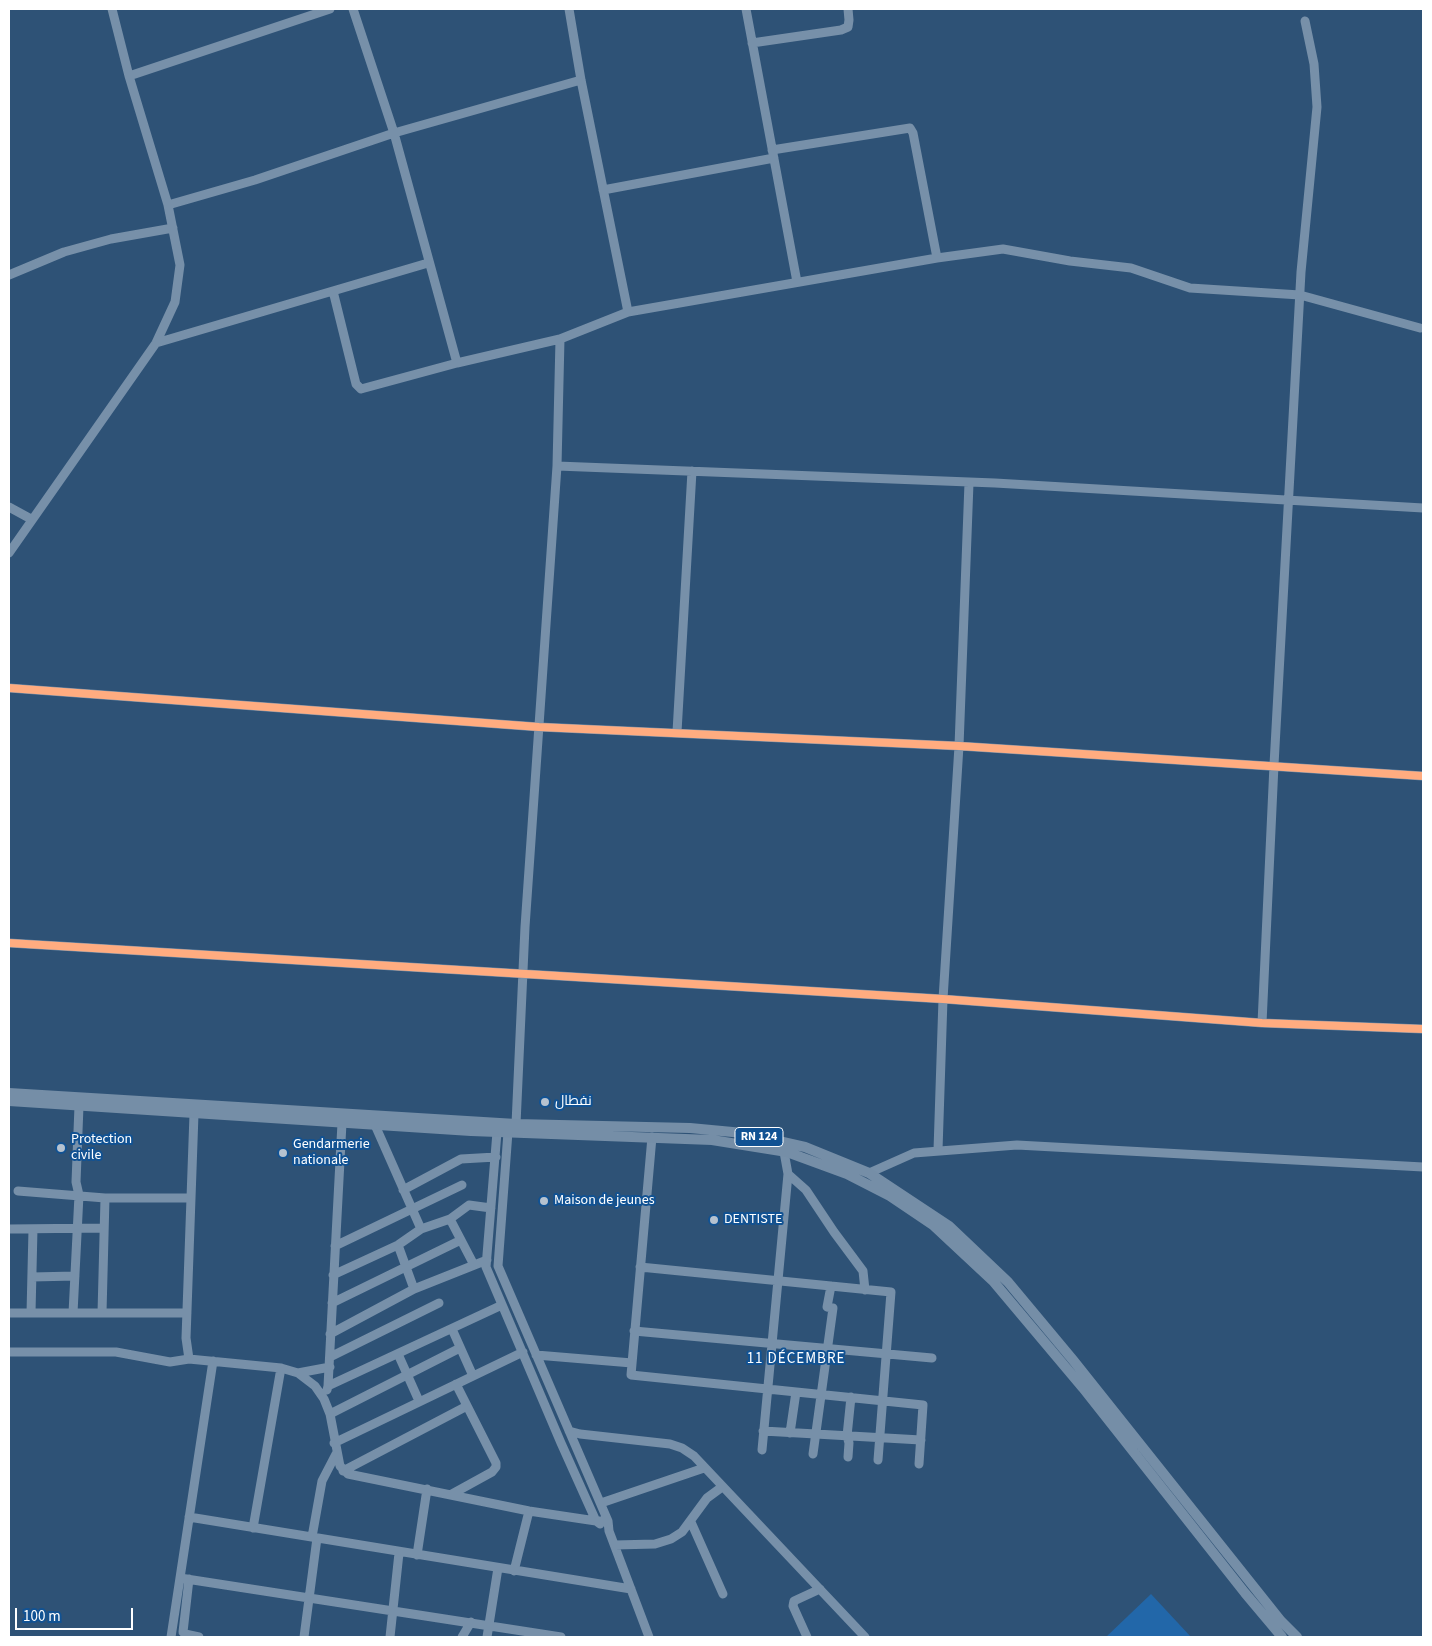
<!DOCTYPE html>
<meta charset="utf-8">
<style>
body{margin:0}
#map{position:relative;width:1432px;height:1646px;overflow:hidden;background:#2e5276;font-family:"Source Sans 3",sans-serif}
canvas{display:block}
.frame{position:absolute;inset:0;border:10px solid #fff;pointer-events:none}
.scale{position:absolute;left:15px;top:1608px;width:118px;height:22px;box-sizing:border-box;border:2px solid #fff;border-top:0;padding-left:6px;font-size:15px;line-height:18px;white-space:nowrap;color:#fff;-webkit-text-stroke:4px #115293;paint-order:stroke}
</style>
<div id="map">
<canvas width="1432" height="1646"></canvas>
<div class="frame"></div>
<div class="scale">100 m</div>
</div>
<script>
const c = document.querySelector('canvas').getContext('2d');
c.lineJoin = 'round';
function fillPath(path, color) { c.fillStyle = color; c.fill(path, 'evenodd'); }
const shape = rows => new Path2D(rows.map(r => 'M' + r).join(''));
function stroke(path, color, width, dash) { c.strokeStyle = color; c.lineWidth = width; c.lineCap = dash ? 'butt' : 'round'; c.setLineDash(dash || []); c.stroke(path); }
function drawText(font, color, halo, rows, align = 'center') {
  c.font = font + ' "Source Sans 3",Cairo,sans-serif'; c.lineWidth = 4; c.setLineDash([]); c.textBaseline = 'middle'; c.strokeStyle = halo; c.fillStyle = color; for (const [text, x, y, turn = 0] of rows) {
    c.save(); c.translate(x, y); c.rotate((+turn || 0) * Math.PI / 180); c.textAlign = isNaN(turn) ? turn : align; if (halo) c.strokeText(text, 0, 0); c.fillText(text, 0, 0); c.restore();
  }
}
const green = shape([
 [1151,1594,1191,1637,1106,1637]
]);
const minor = shape([
 [353,9,394,133,457,363],
 [569,9,581,80,628,312],
 [746,9,797,282],
 [752,43,841,30,848,27,849,20,848,9],
 [129,76,330,9],
 [772,150,910,128,913,133,937,258],
 [603,190,774,158],
 [168,205,255,180,394,133,581,80],
 [9,275,64,252,111,239,173,228],
 [333,291,356,384,361,389,457,363,560,339,628,312,937,258,1003,249,1070,261,1131,268,1190,288,1300,295,1420,328],
 [156,343,428,263],
 [557,466,995,483,1423,508],
 [9,507,31,519],
 [9,553,156,343,175,302,180,265,168,205,129,76,112,9],
 [9,688,539,727,959,746,1423,776],
 [677,732,692,471],
 [9,943,943,999,1262,1023,1423,1029],
 [1262,1023,1274,765,1301,272,1317,107,1314,64,1305,21],
 [194,1114,186,1338,189,1359,281,1368,298,1373,315,1386,324,1399,330,1414,340,1466,348,1474,529,1511,596,1521,608,1521],
 [516,1124,525,927,557,466,560,339],
 [375,1125,421,1229],
 [497,1132,486,1267,561,1443,596,1521,600,1524],
 [508,1132,498,1266,608,1521,609,1531,649,1637],
 [652,1137,631,1375,923,1405,919,1464],
 [938,1150,943,999,959,746,969,483],
 [784,1152,788,1174,806,1190,834,1232,863,1271,865,1290],
 [869,1173,914,1153,1017,1145,1423,1167],
 [403,1190,461,1159,496,1157],
 [18,1191,105,1198,191,1198],
 [450,1219,474,1265],
 [9,1229,104,1228],
 [398,1245,414,1289],
 [335,1246,462,1185],
 [640,1267,891,1292,878,1460],
 [333,1275,398,1245,421,1229,450,1219,469,1205,491,1208],
 [32,1277,75,1276],
 [332,1303,461,1240],
 [9,1313,187,1313],
 [31,1313,33,1229],
 [73,1313,79,1195,76,1182,79,1106],
 [102,1313,105,1198],
 [452,1329,473,1376],
 [634,1331,932,1358],
 [330,1334,414,1289,487,1260],
 [9,1352,116,1352,170,1362,189,1359],
 [398,1354,419,1401],
 [536,1355,632,1363],
 [330,1357,439,1303],
 [298,1373,330,1367],
 [328,1386,342,1123],
 [327,1390,328,1386,502,1305],
 [330,1414,460,1348],
 [569,1431,580,1434,670,1444,682,1448,694,1456,865,1637],
 [763,1431,921,1440],
 [790,1433,796,1392],
 [334,1443,523,1352],
 [762,1450,788,1174],
 [813,1454,833,1308,827,1307,831,1286],
 [848,1457,849,1443,847,1436,851,1397],
 [343,1471,467,1406],
 [452,1494,492,1472,496,1467,496,1463,456,1384],
 [601,1503,704,1468],
 [189,1517,631,1589],
 [691,1522,723,1594],
 [253,1528,281,1368],
 [312,1537,322,1481,336,1454],
 [615,1545,655,1544,671,1539,682,1532,707,1498,722,1487],
 [417,1555,427,1489],
 [514,1571,529,1511],
 [180,1578,561,1637],
 [189,1579,183,1632,185,1634,199,1637],
 [171,1637,213,1361],
 [304,1637,317,1538],
 [390,1637,399,1553],
 [462,1637,471,1622],
 [487,1637,498,1568],
 [807,1637,793,1606,794,1601,820,1589]
]);
const major = shape([
 [9,1093,516,1124,690,1128,743,1133,805,1147,869,1173,949,1226,1008,1282,1073,1360,1281,1621,1297,1637],
 [9,1101,471,1131,712,1140,787,1152,847,1174,890,1196,933,1225,993,1281,1083,1388,1245,1593,1282,1637]
]);
const cycleway = shape([
 [9,688,539,727,959,746,1423,776],
 [9,943,943,999,1262,1023,1423,1029]
]);
const markers = [
 [545,1102,5,"#b6c2cf"],
 [61,1148,5,"#b6c2cf"],
 [283,1153,5,"#b6c2cf"],
 [544,1201,5,"#b6c2cf"],
 [714,1220,5,"#b6c2cf"]
];
const shields = [
 [759,1137,48]
];
const shieldNames = [
 ["RN 124",759,1137]
];
const poiNames = [
 ["نفطال",555,1102],
 ["Protection",71,1140],
 ["civile",71,1156],
 ["Gendarmerie",293,1145],
 ["nationale",293,1161],
 ["Maison de jeunes",554,1201],
 ["DENTISTE",724,1220]
];
const neighbourhoodNames = [
 ["11 DÉCEMBRE",796,1360]
];
fillPath(green, '#2267a9');
stroke(minor, '#7790a9', 9);
stroke(major, '#758ea7', 10);
stroke(cycleway, '#ffac80', 8);
for (const [x, y, r, color] of markers) { const dot = new Path2D(); dot.arc(x, y, r, 0, 2 * Math.PI); c.fillStyle = color; c.fill(dot); stroke(dot, '#115293', 2); }
for (const [x, y, w] of shields) { const box = new Path2D(); box.roundRect(x - w / 2, y - 9.5, w, 19, 4); c.fillStyle = '#115293'; c.fill(box); stroke(box, '#fff', 1); }
drawText('bold 12px', '#fff', null, shieldNames);
drawText('14px', '#fff', '#115293', poiNames, 'left');
c.letterSpacing = '1px';
drawText('15px', '#fff', '#115293', neighbourhoodNames);
c.letterSpacing = '0px';
</script>
